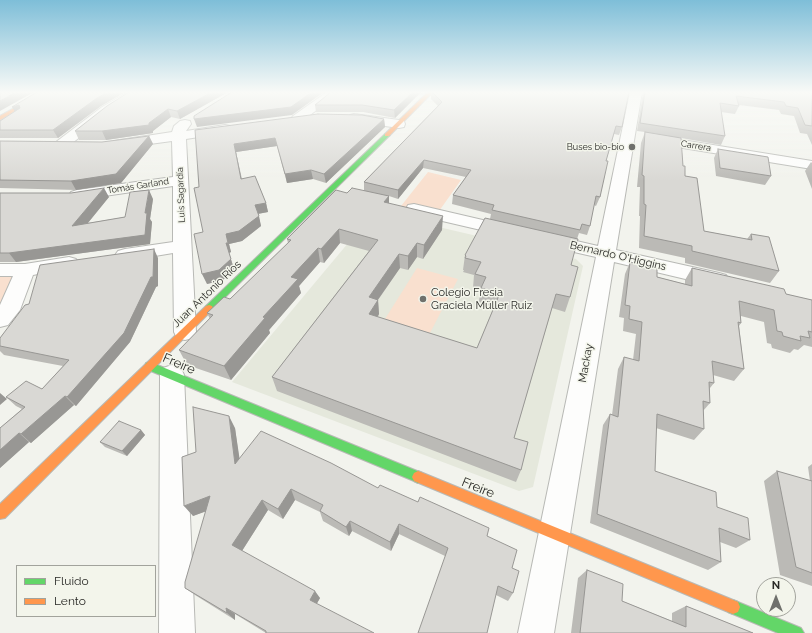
<!DOCTYPE html>
<meta charset="utf-8">
<style>
body{margin:0}
#map{position:relative;width:812px;height:633px;overflow:hidden;background:#f2f3ed;font-family:Raleway,sans-serif}
canvas{display:block}
.legend{position:absolute;left:16px;top:565px;width:140px;height:52px;box-sizing:border-box;background:#f3f5eb;border:1px solid #a2a39c;margin:0;padding:5px 7px;list-style:none;font-size:12px;color:#292926}
.legend li{display:flex;align-items:center;gap:8px;height:20px}
.legend b{width:20px;border:1px solid #a2a39c}
.north{position:absolute;left:756px;top:577px;width:40px;height:40px;box-sizing:border-box;background:#f3f5eb;border:1px solid #a2a39c;border-radius:50%;rotate:0deg;font-size:11px;font-weight:700;line-height:16px;text-align:center;color:#292926}
.north::after{content:'';display:block;margin:auto;width:14px;height:18px;background:#6f706c;clip-path:polygon(50% 0,100% 100%,50% 72%,0 100%)}
</style>
<div id="map">
<canvas width="812" height="633"></canvas>
<ul class="legend">
<li><b style="height:5px;background:#63d668"></b>Fluido</li>
<li><b style="height:5px;background:#ff974d"></b>Lento</li>
</ul>
<div class="north">N</div>
</div>
<script>
const c = document.querySelector('canvas').getContext('2d');
c.lineJoin = 'round';
function fillPath(path, color) { c.fillStyle = color; c.fill(path, 'evenodd'); }
const shape = rows => new Path2D(rows.map(r => 'M' + r).join(''));
function stroke(path, color, width, dash) { c.strokeStyle = color; c.lineWidth = width; c.lineCap = dash ? 'butt' : 'round'; c.setLineDash(dash || []); c.stroke(path); }
function drawText(font, color, halo, rows, align = 'center') {
  c.font = font + ' Raleway,sans-serif'; c.lineWidth = 3; c.setLineDash([]); c.textBaseline = 'middle'; c.strokeStyle = halo; c.fillStyle = color; for (const [text, x, y, turn = 0] of rows) {
    c.save(); c.translate(x, y); c.rotate((+turn || 0) * Math.PI / 180); c.textAlign = isNaN(turn) ? turn : align; if (halo) c.strokeText(text, 0, 0); c.fillText(text, 0, 0); c.restore();
  }
}
const built = shape([
 [374,212,576,259,583,266,533,487,519,491,232,382]
]);
const green = shape([
 [428,172,461,180,437,214,401,206],
 [417,268,458,279,430,333,385,319],
 [0,277,14,277,0,311]
]);
const street = shape([
 [128,92,142,92,110,113,66,148,61,149,56,148,54,145,56,142,102,107,128,92],
 [327,92,340,92,301,122,293,122,291,119,293,116,327,92],
 [630,92,642,92,616,250,719,273,726,275,729,280,726,285,719,287,614,262,554,633,518,633,596,257,539,244,537,240,539,236,546,234,598,246,630,92],
 [354,114,399,120,404,121,405,124,404,127,399,128,350,121,348,118,350,115,354,114],
 [185,120,190,121,191,124,186,131,225,125,230,126,232,129,230,132,225,133,186,139,196,332,193,338,185,340,177,338,174,332,173,253,125,261,118,259,115,255,118,251,125,249,173,242,173,186,77,200,71,198,69,195,71,192,77,190,173,177,172,141,120,148,115,147,113,144,115,141,120,140,172,132,174,126,180,121,185,120],
 [651,135,812,161,812,169,646,142,644,139,646,136,651,135],
 [414,204,517,228,520,232,517,236,511,237,408,213,406,209,408,205,414,204],
 [69,257,76,259,79,263,76,267,33,275,20,310,8,325,0,327,0,305,13,276,0,276,0,264,25,264,69,257],
 [172,365,181,368,184,375,195,633,159,633,160,375,163,368,172,365]
]);
const fast = shape([
 [385,134,390,135,212,310,206,310,205,308,206,306,385,134],
 [150,362,422,473,424,477,422,481,418,483,414,481,146,369,145,366,146,363,150,362],
 [733,600,801,628,804,633,778,633,728,612,726,607,728,602,733,600]
]);
const slow = shape([
 [43,92,49,92,0,120,0,116,43,92],
 [428,92,433,92,389,136,385,136,385,134,428,92],
 [209,305,212,306,213,308,212,310,5,518,0,519,0,504,206,306,209,305],
 [418,471,738,602,740,607,738,612,733,614,414,481,412,477,414,473,418,471]
]);
const wall = shape([
 [37,92,125,92,101,106,58,138,0,138,0,121,15,111],
 [129,92,228,92,180,119,171,117,153,131,153,133,106,140,79,140,75,131],
 [331,92,421,92,395,118,363,112,316,112,315,105],
 [431,92,629,92,622,127,619,135,614,134,606,161,600,197,596,206,594,205,590,226,587,235,579,233,577,239,571,265,570,297,565,312,552,308,514,438,521,470,516,482,277,391,272,377,369,251,340,243,324,263,320,262,299,286,301,293,269,330,270,333,231,380,187,365,179,350,210,319,207,313,230,299,288,243,287,239,347,193,364,191,364,182,438,106,431,99],
 [423,168,466,177,453,195,452,204,491,214,490,219,465,255,463,270,464,270,463,272,474,275,473,288,480,290,479,302,494,307,477,348,378,317,379,314,378,300,400,268,408,270,417,257,423,259,442,230,389,203,389,196,398,199],
 [643,92,812,92,812,145,807,134,800,133,794,116,781,114,779,110,739,105,739,106,735,114,721,112,725,136,721,145,681,138,683,166,685,176,704,231,747,239,751,234,779,271,770,283,685,263,685,258,639,248,640,216,639,216,640,187,637,187,641,143,645,132,637,131],
 [384,119,385,127,326,183,313,179,287,183,277,146,236,152,242,179,266,203,268,212,258,214,261,226,242,241,229,244,231,252,229,253,234,269,223,280,207,284,195,130],
 [149,136,153,144,121,183,76,190,0,188,0,141,102,142],
 [718,149,771,176,765,185,716,176,714,158],
 [811,162,812,163,812,189,805,171],
 [0,193,109,197,88,223,125,217,153,199,150,219,152,222,150,244,16,262,0,262],
 [158,258,158,286,156,287,130,342,76,406,74,405,31,443,29,442,0,468,0,428,22,409,16,406,6,397,42,389,63,366,4,355,0,351,0,338,29,304],
 [630,262,657,277,685,284,685,280,692,268,786,294,812,300,812,347,804,345,798,350,794,349,790,353,772,348,771,344,767,343,764,322,741,316,741,323,739,326,744,369,734,381,713,375,714,383,710,388,710,403,703,411,704,429,694,440,656,428,655,471,717,507,750,540,736,548,720,542,721,562,708,570,590,523,603,425,610,414,612,415,618,369,624,357,633,360,636,334,623,331,624,318,619,317,625,274],
 [235,428,239,458,378,488,487,536,512,568,513,593,508,601,496,595,445,556,399,534,391,551,352,531,349,536,323,521,320,512,295,500,283,519,268,510,242,551,320,598,317,603,266,633,235,614,235,620,195,595,185,588,206,511,193,516,196,452],
 [141,430,145,435,127,456,105,447,100,442],
 [812,464,812,586,780,575,764,481,777,471,810,481,808,467],
 [587,570,622,601,672,621,672,613,686,606,753,633,571,633,578,578]
]);
const shadedWall = shape([
 [16,92,34,92,0,111,0,101],
 [108,92,125,92,101,106,58,138,53,130,97,98],
 [212,92,228,92,180,119,177,111],
 [312,92,324,92,292,115,197,127,194,119],
 [413,92,421,92,395,118,394,110],
 [19,105,23,113,17,115,12,107],
 [168,109,171,117,153,131,153,133,106,140,102,131,149,123],
 [384,119,385,127,326,183,324,174],
 [149,136,153,144,121,183,76,190,71,181],
 [275,138,277,146,236,152,243,188,241,179,234,144],
 [424,160,423,168,398,199,398,190],
 [311,170,313,179,287,183,285,174],
 [104,188,109,197,78,235,72,226],
 [149,190,153,199,150,219,152,222,150,244,16,262,9,253,145,213],
 [389,196,389,210,384,202],
 [266,203,268,212,257,214,255,205],
 [259,216,261,226,242,241,229,244,231,252,229,253,234,269,223,280,207,284,202,274,226,234],
 [443,216,442,230,423,259,424,245],
 [339,229,340,243,324,263,321,249],
 [417,243,417,257,408,270,408,256],
 [318,248,320,262,299,286,301,293,269,330,270,333,231,380,224,366,263,317,291,277],
 [154,249,158,258,158,286,156,287,130,342,76,406,67,397],
 [399,254,400,268,370,311,369,297],
 [378,300,379,314,370,328,369,314],
 [0,393,7,399,0,405],
 [65,396,74,405,31,443,21,434],
 [229,416,235,428,242,475,235,464],
 [141,430,145,435,127,456,122,451],
 [19,433,29,442,0,468,0,450],
 [291,489,295,500,283,519,278,509],
 [210,496,218,507,193,516,184,506],
 [262,500,268,510,240,554,232,545],
 [350,521,352,531,349,536,346,527],
 [399,524,399,534,391,551,390,542],
 [315,591,320,598,315,607,310,600],
 [226,608,235,614,235,620,227,613]
]);
const building = shape([
 [0,92,16,92,0,101,0,92],
 [37,92,108,92,97,98,53,130,0,130,0,121,20,108,19,105,12,107,37,92],
 [129,92,212,92,177,111,168,109,149,123,149,125,102,131,75,131,107,106,129,92],
 [232,92,312,92,291,107,194,119,194,116,232,92],
 [331,92,413,92,394,110,362,105,315,105,331,92],
 [432,92,629,92,622,127,616,126,606,161,608,161,600,197,596,196,590,226,582,224,580,230,492,210,494,205,453,195,471,170,424,160,398,190,364,182,442,102,432,92],
 [645,92,812,92,812,126,805,125,798,108,786,106,784,102,736,96,739,106,720,103,725,136,640,123,645,92],
 [318,114,362,115,384,119,324,174,311,170,285,174,275,138,234,144,241,179,255,176,266,203,255,205,259,216,239,231,226,234,228,243,226,243,231,259,219,270,202,274,194,234,203,232,194,188,199,187,195,130,318,114],
 [645,132,681,138,683,166,685,166,685,176,697,178,704,231,752,240,751,234,769,237,779,271,692,251,692,246,644,236,646,205,644,204,644,176,642,175,645,132],
 [149,136,116,174,71,181,0,180,0,141,102,142,149,136],
 [718,149,768,157,771,176,720,168,718,149],
 [104,188,72,226,125,217,130,192,149,190,145,213,147,213,145,235,9,253,0,253,0,193,71,193,104,188],
 [352,188,389,196,384,202,443,216,424,245,417,243,408,256,399,254,369,297,378,300,369,314,477,348,500,293,481,288,486,277,475,274,481,262,465,258,466,256,465,255,485,218,578,239,571,265,578,267,570,297,556,294,514,438,528,442,521,470,272,377,378,240,339,229,321,249,318,248,291,277,298,279,263,317,265,318,224,366,179,350,213,315,207,313,224,297,230,299,291,240,287,239,336,190,347,193,352,188],
 [154,249,153,277,151,277,124,333,67,397,65,396,21,434,19,433,0,450,0,428,25,407,6,397,26,381,42,389,69,360,0,346,0,338,25,305,29,304,40,265,154,249],
 [630,262,657,268,657,277,692,286,692,268,784,289,786,294,812,300,812,332,808,331,810,338,800,336,801,341,783,336,782,332,777,331,774,310,739,301,741,323,738,322,744,369,712,361,714,383,709,382,710,403,703,401,704,429,657,414,655,471,716,492,717,507,748,518,750,540,719,528,721,562,597,514,610,414,618,417,624,357,639,361,642,322,629,319,630,306,625,305,630,262],
 [193,407,229,416,235,464,261,431,331,463,378,488,380,485,418,502,420,497,489,528,487,536,517,550,512,568,519,571,513,593,498,586,487,633,418,633,448,548,399,524,390,542,350,521,346,527,320,511,323,505,291,489,278,509,262,500,232,545,315,591,310,600,374,633,266,633,266,631,226,608,227,613,185,588,185,582,210,496,184,506,182,457,196,452,193,407],
 [119,421,141,430,122,451,100,442,119,421],
 [777,471,812,481,812,573,796,567,777,471],
 [587,570,623,584,622,601,686,627,686,606,753,633,580,633,587,570]
]);
const markers = [
 [632,147,4,"#6f706c"],
 [423,299,4,"#6f706c"]
];
const farStreetnames = [
 ["Carrera",696,146,9],
 ["Tomás Garland",138,186,-9],
 ["Luis Sagardía",181,195,-92]
];
const farPoinames = [
 ["Buses bio-bio",624,147]
];
const streetNames = [
 ["Bernardo O'Higgins",618,256,13],
 ["Juan Antonio Ríos",207,294,-44],
 ["Mackay",586,363,-80]
];
const poiNames = [
 ["Colegio Fresia",431,293],
 ["Graciela Müller Ruiz",431,306]
];
const nearStreetnames = [
 ["Freire",179,364,23],
 ["Freire",478,488,22]
];
fillPath(built, '#e5e8dc');
fillPath(green, '#f9e0cf');
stroke(street, '#b8b9b5', 2);
stroke(fast, '#b8b9b5', 2);
stroke(slow, '#b8b9b5', 2);
fillPath(street, '#fdfdfc');
fillPath(fast, '#63d668');
fillPath(slow, '#ff974d');
fillPath(wall, '#bbbab6');
fillPath(shadedWall, '#989794');
fillPath(building, '#d9d8d4');
stroke(building, '#989794', 1);
const sky = c.createLinearGradient(0, 0, 0, 181);
sky.addColorStop(0, '#7ebed8');
sky.addColorStop(0.51, '#f9faf7');
sky.addColorStop(1, '#f9faf700');
c.fillStyle = sky;
c.fillRect(0, 0, 812, 181);
for (const [x, y, r, color] of markers) { const dot = new Path2D(); dot.arc(x, y, r, 0, 2 * Math.PI); c.fillStyle = color; c.fill(dot); stroke(dot, '#f3f5eb', 1.5); }
drawText('9px', '#292926', '#f3f5eb', farStreetnames);
drawText('9px', '#292926', '#f3f5eb', farPoinames, 'right');
drawText('11px', '#292926', '#f3f5eb', streetNames);
drawText('11px', '#292926', '#f3f5eb', poiNames, 'left');
drawText('13px', '#292926', '#f3f5eb', nearStreetnames);
</script>
